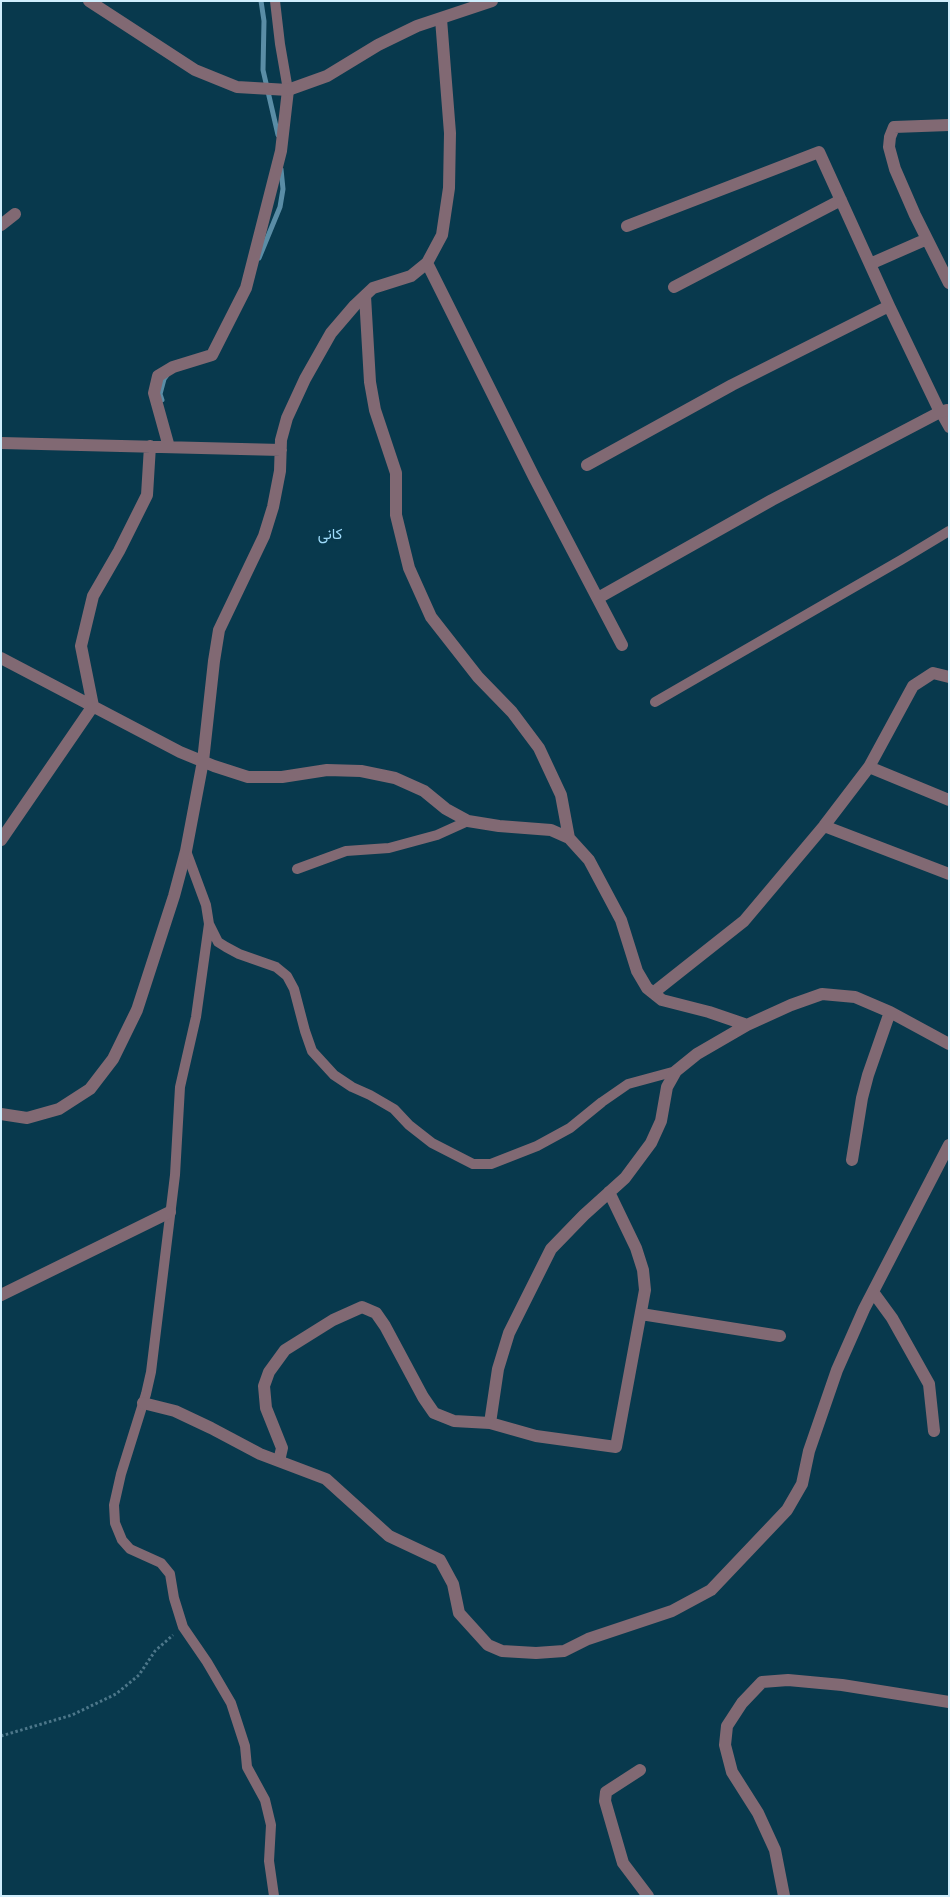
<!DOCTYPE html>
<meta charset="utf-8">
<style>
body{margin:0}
#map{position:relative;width:950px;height:1897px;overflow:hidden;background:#08394d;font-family:Commissioner,sans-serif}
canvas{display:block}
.frame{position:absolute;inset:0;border:2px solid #d0eefd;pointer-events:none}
</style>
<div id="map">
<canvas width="950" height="1897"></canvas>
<div class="frame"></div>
</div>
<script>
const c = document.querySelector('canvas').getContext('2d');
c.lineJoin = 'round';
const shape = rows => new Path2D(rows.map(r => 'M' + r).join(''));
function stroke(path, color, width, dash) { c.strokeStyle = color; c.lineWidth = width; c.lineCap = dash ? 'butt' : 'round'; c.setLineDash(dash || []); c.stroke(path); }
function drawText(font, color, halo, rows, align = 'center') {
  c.font = font + ' Commissioner,Vazirmatn,sans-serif'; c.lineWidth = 4.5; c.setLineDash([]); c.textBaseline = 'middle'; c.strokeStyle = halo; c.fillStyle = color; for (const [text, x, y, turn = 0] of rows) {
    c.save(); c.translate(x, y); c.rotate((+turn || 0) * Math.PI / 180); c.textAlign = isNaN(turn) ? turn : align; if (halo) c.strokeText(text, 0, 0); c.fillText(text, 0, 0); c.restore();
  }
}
const stream = shape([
 [261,1,264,21,263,70,278,135],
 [259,258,280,207,283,189,281,169],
 [162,400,160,394,164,379,167,375]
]);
const path = shape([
 [1,1736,72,1715,116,1694,139,1675,155,1651,173,1635]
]);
const service = shape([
 [275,1,280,44,288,90],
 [940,412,949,428],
 [655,702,901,560,949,531],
 [186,851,206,905,209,924,196,1017,180,1087,175,1175,151,1372,146,1394,121,1474,114,1505,115,1523,122,1540,130,1549,161,1563,170,1574,174,1598,183,1627,207,1662,231,1703,245,1746,247,1767,265,1800,271,1825,269,1861,274,1896],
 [297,869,346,851,389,848,437,835,468,821],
 [209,924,218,942,226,947,239,954,276,967,287,976,294,989,305,1031,312,1051,334,1075,352,1087,370,1095,394,1109,409,1125,432,1143,473,1164,491,1164,537,1146,570,1128,602,1102,628,1084,676,1071]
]);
const minor = shape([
 [949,125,894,127,890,137,889,147,895,169,915,215,949,283],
 [1,225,15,214],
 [627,226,819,152,889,306,940,412],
 [427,263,534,477,622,645],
 [870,264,927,239],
 [674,287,841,200],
 [365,296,370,382,375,410,396,473,396,515,409,568,431,617,478,677,512,712,539,748,561,795,569,838],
 [1,443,281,450],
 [169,447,154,393,158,376,173,367,212,355,246,288,281,151,288,90],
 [587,465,732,385,889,306],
 [598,598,772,500,940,412,947,410],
 [1,658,180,752,214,766,248,777,282,777,327,770,361,771,395,778,424,791,446,809,468,821,499,826,551,830,569,838,589,860,621,920,637,971,647,988,662,1000,709,1012,747,1025],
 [869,767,949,800],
 [824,826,949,874],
 [1,840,93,706,81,646,93,596,119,551,147,495,150,446],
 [653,993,744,921,824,826,869,767,913,686,933,673,949,677],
 [1,1114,27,1118,59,1109,90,1089,113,1059,137,1010,174,896,186,851,203,761,214,661,219,630,264,536,273,507,280,471,281,440,287,418,305,379,331,333,355,305,373,288,411,276,427,263,442,235,449,188,450,133,441,19],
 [852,1160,862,1098,868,1075,890,1012],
 [873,1292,892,1318,929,1384,934,1431],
 [1,1295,170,1212],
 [641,1314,780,1336],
 [143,1403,175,1411,211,1428,260,1454,326,1479,389,1536,440,1560,453,1584,459,1613,488,1645,502,1651,536,1653,564,1651,588,1639,672,1611,711,1590,787,1510,802,1484,809,1451,837,1370,864,1309,949,1145],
 [490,1423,498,1369,509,1333,551,1249,584,1215,625,1178,651,1143,661,1121,667,1087,676,1071,697,1054,747,1025,791,1005,822,994,855,997,890,1012,949,1044],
 [279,1461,282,1448,266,1408,264,1386,269,1372,285,1350,333,1320,362,1307,376,1313,385,1326,423,1397,434,1413,454,1421,490,1423,536,1436,616,1447,645,1290,643,1270,636,1248,609,1192],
 [640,1770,606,1792,605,1801,623,1863,648,1896],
 [784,1896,775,1850,758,1813,732,1772,725,1745,727,1726,742,1703,762,1682,788,1680,842,1685,949,1702]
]);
const tertiary = shape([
 [89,1,195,70,237,87,288,90,327,76,378,45,417,26,492,1]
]);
const neighbourhoodNames = [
 ["کانی",330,534]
];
stroke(stream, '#5a8da6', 5);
stroke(path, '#4d778a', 3, [2.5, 2.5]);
stroke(service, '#816973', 10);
stroke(minor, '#816973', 12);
stroke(tertiary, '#816973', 12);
drawText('15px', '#9fdcfb', '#08394d', neighbourhoodNames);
</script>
